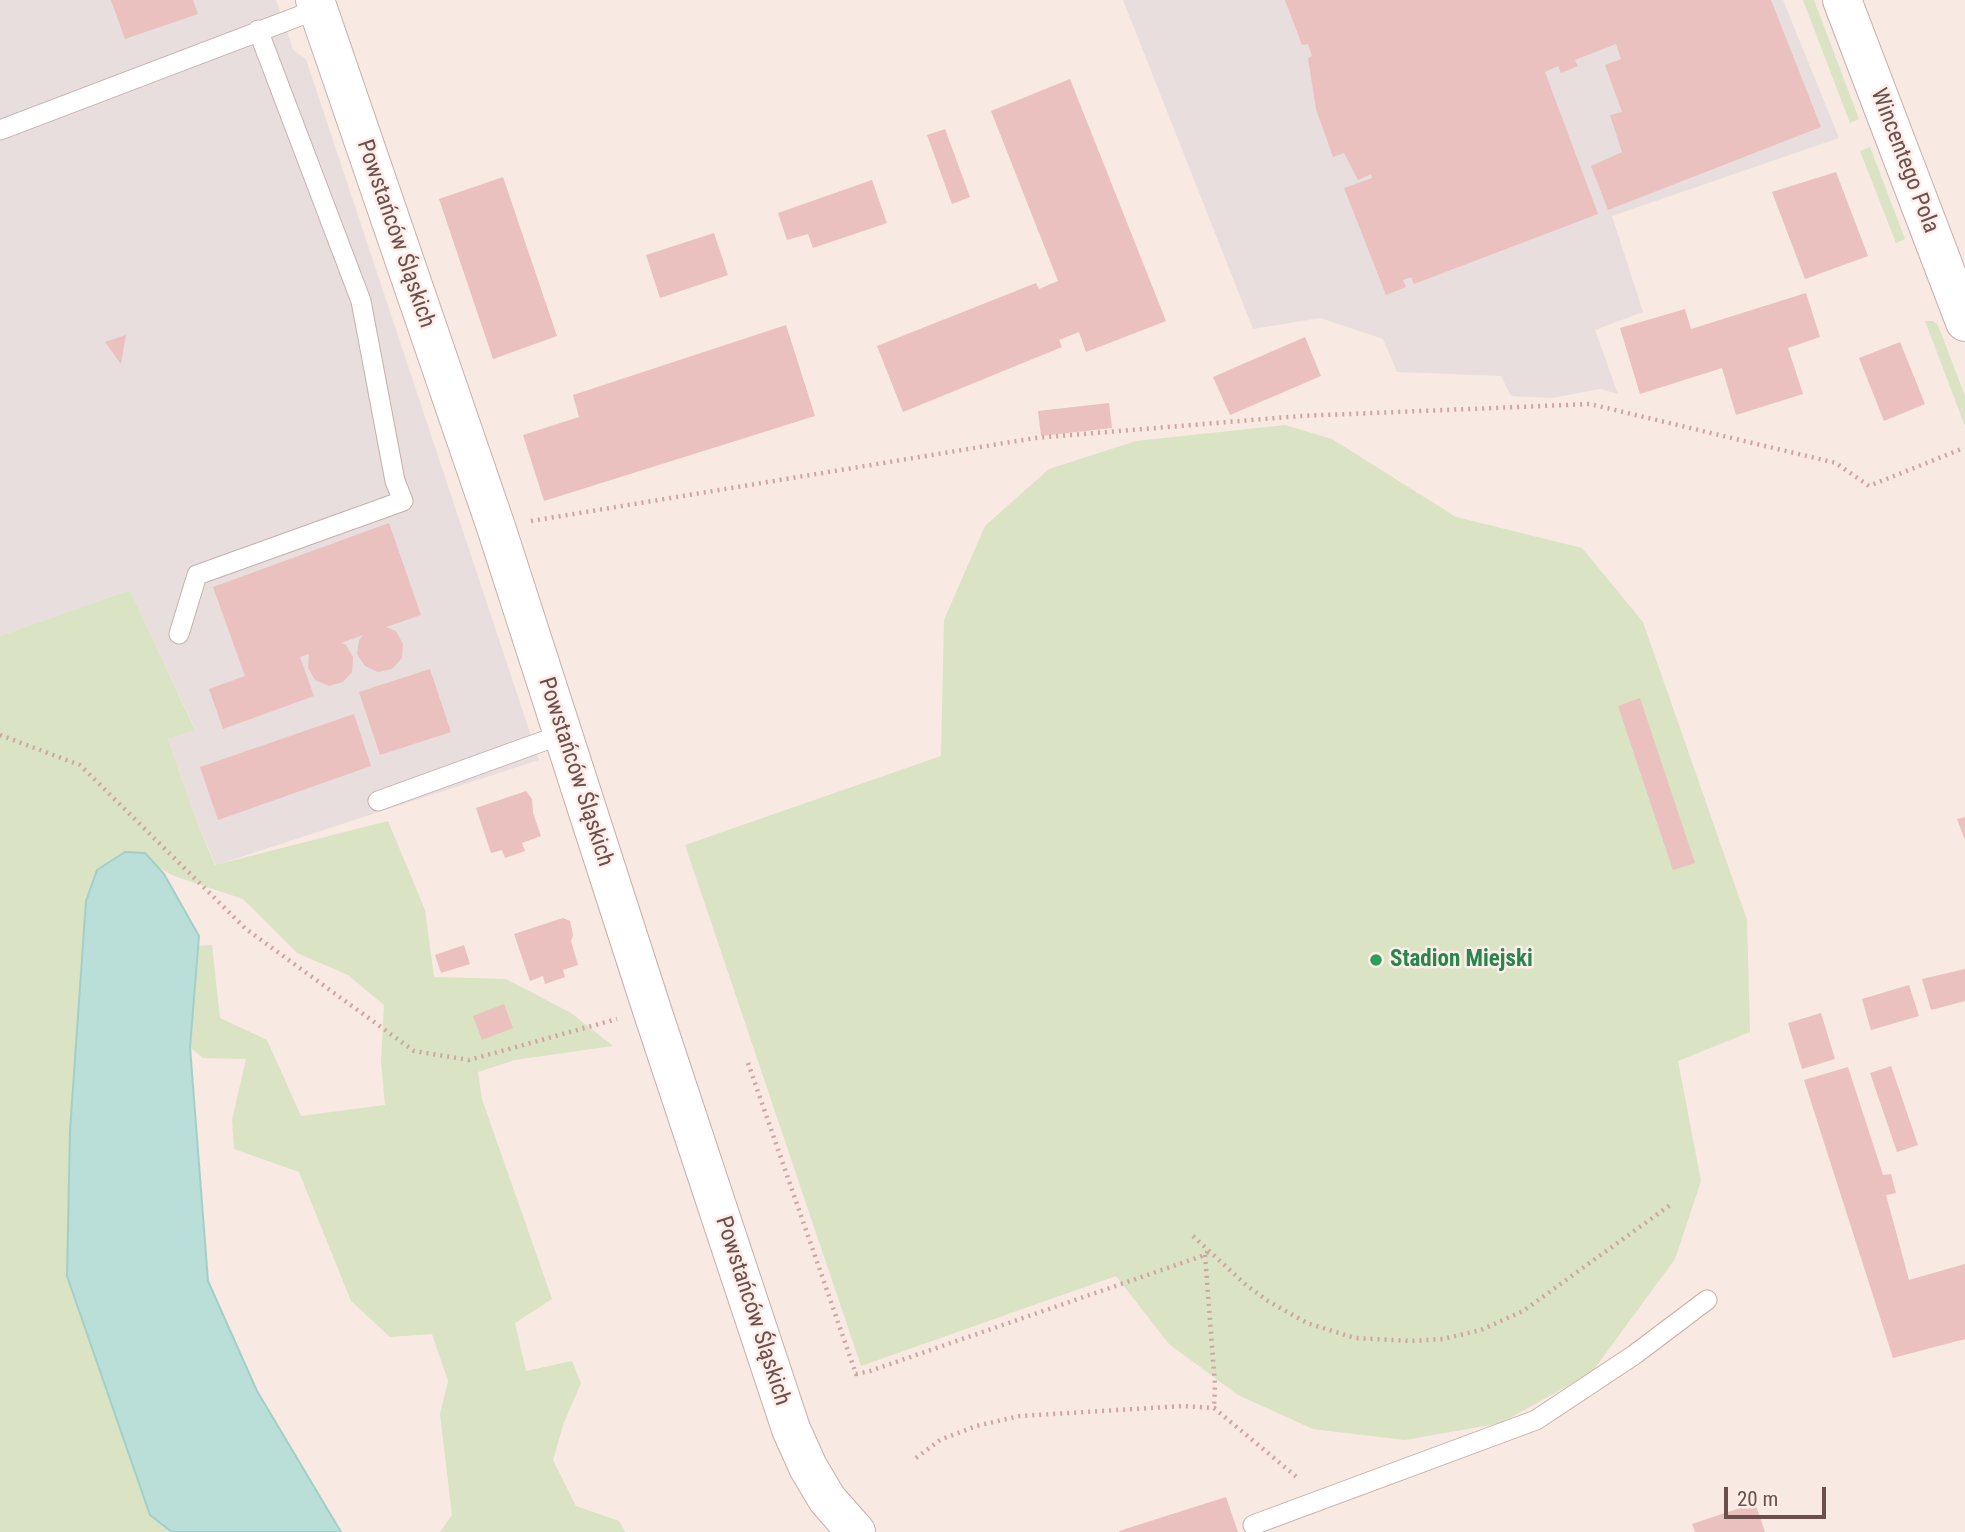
<!DOCTYPE html>
<meta charset="utf-8">
<style>
body{margin:0}
#map{position:relative;width:1965px;height:1532px;overflow:hidden;background:#f8e9e2;font-family:"Roboto Condensed",sans-serif}
canvas{display:block}
.scale{position:absolute;left:1724px;top:1487px;width:102px;height:32px;box-sizing:border-box;border:4px solid #6c4e4c;border-top:0;padding-left:9px;font-size:21px;line-height:24px;white-space:nowrap;color:#6c4e4c;-webkit-text-stroke:5px #fcede8;paint-order:stroke}
</style>
<div id="map">
<canvas width="1965" height="1532"></canvas>
<div class="scale">20 m</div>
</div>
<script>
const c = document.querySelector('canvas').getContext('2d');
c.lineJoin = 'round';
function fillPath(path, color) { c.fillStyle = color; c.fill(path, 'evenodd'); }
const shape = rows => new Path2D(rows.map(r => 'M' + r).join(''));
function stroke(path, color, width, dash) { c.strokeStyle = color; c.lineWidth = width; c.lineCap = dash ? 'butt' : 'round'; c.setLineDash(dash || []); c.stroke(path); }
function drawText(font, color, halo, rows, align = 'center') {
  c.font = font + ' "Roboto Condensed",sans-serif'; c.lineWidth = 5; c.setLineDash([]); c.textBaseline = 'middle'; c.strokeStyle = halo; c.fillStyle = color; for (const [text, x, y, turn = 0] of rows) {
    c.save(); c.translate(x, y); c.rotate((+turn || 0) * Math.PI / 180); c.textAlign = isNaN(turn) ? turn : align; if (halo) c.strokeText(text, 0, 0); c.fillText(text, 0, 0); c.restore();
  }
}
const industrial = shape([
 [0,0,276,0,293,50,306,59,539,760,216,865,196,820,168,739,195,729,130,590,0,636],
 [1123,0,1783,0,1839,138,1612,216,1643,312,1595,330,1618,394,1600,389,1552,398,1511,396,1501,376,1397,372,1383,339,1320,318,1253,329]
]);
const green = shape([
 [1803,0,1814,0,1859,119,1850,123],
 [1870,147,1905,239,1896,243,1860,151],
 [1925,321,1933,321,1938,325,1965,396,1965,426],
 [1285,425,1332,439,1456,517,1582,548,1643,622,1747,920,1750,1032,1678,1061,1701,1181,1675,1259,1592,1372,1501,1423,1405,1440,1313,1429,1238,1395,1169,1344,1116,1276,861,1366,685,845,941,756,944,620,985,526,1049,469,1136,441],
 [130,590,195,730,168,739,196,820,215,865,388,821,425,910,434,977,506,979,571,1013,613,1046,515,1060,478,1072,482,1099,552,1299,515,1323,526,1371,572,1361,581,1383,563,1425,553,1460,576,1506,619,1521,625,1532,440,1532,452,1515,440,1414,448,1381,432,1334,390,1337,351,1301,299,1172,234,1149,232,1120,246,1059,203,1058,181,1040,185,947,212,945,220,1018,267,1040,301,1116,385,1105,381,1061,384,1005,348,975,297,953,243,899,174,876,131,853,125,852,97,870,86,901,83,961,150,1515,172,1532,0,1532,0,636]
]);
const water = shape([
 [125,852,145,853,164,874,199,936,190,1047,208,1281,257,1391,341,1532,172,1532,150,1515,67,1276,70,1131,86,901,97,870,125,852]
]);
const building = shape([
 [111,0,193,0,198,14,125,39],
 [1285,0,1771,0,1821,127,1608,210,1591,166,1622,152,1610,115,1622,112,1605,65,1621,59,1616,44,1575,60,1578,66,1561,73,1558,66,1545,72,1598,214,1414,284,1411,277,1403,280,1406,287,1386,295,1344,188,1372,178,1371,174,1358,180,1344,153,1333,157,1316,109,1308,58,1312,56,1308,44,1302,45],
 [1070,79,1166,321,1086,352,1079,332,1059,340,1062,347,903,412,877,346,1036,283,1039,289,1058,281,991,111],
 [945,129,970,197,952,204,927,135],
 [1836,172,1868,256,1805,279,1772,192],
 [503,177,557,336,493,359,439,199],
 [872,180,887,223,813,248,808,234,787,240,778,213],
 [714,233,728,275,660,298,646,255],
 [1806,293,1820,337,1788,348,1803,394,1736,415,1722,368,1640,394,1620,328,1685,309,1691,329],
 [786,325,815,416,544,501,523,435,579,417,573,395],
 [126,335,121,364,105,342],
 [1305,337,1321,376,1230,415,1213,377],
 [1900,342,1925,404,1884,421,1859,358],
 [1109,403,1112,428,1041,436,1038,411],
 [389,523,421,615,386,627,396,631,403,644,402,658,392,669,378,672,365,666,357,654,359,640,363,635,341,643,346,645,353,657,352,672,343,682,329,686,315,680,308,668,309,654,300,657,314,696,223,729,209,689,245,676,213,587],
 [430,669,451,732,380,755,359,692],
 [1640,698,1695,863,1673,870,1618,706],
 [354,714,371,766,218,820,200,767],
 [526,791,532,799,533,813,541,836,522,843,525,851,505,858,502,850,491,853,476,808],
 [1965,817,1965,840,1957,819],
 [563,918,570,921,573,935,571,941,578,965,563,970,565,977,545,984,543,976,530,981,514,934],
 [464,945,470,964,441,973,435,955],
 [1965,969,1965,1001,1931,1010,1922,979],
 [1909,985,1919,1016,1871,1030,1862,999],
 [504,1004,513,1028,482,1040,473,1016],
 [1821,1013,1835,1059,1802,1069,1788,1023],
 [1891,1066,1918,1145,1897,1152,1870,1073],
 [1848,1067,1883,1175,1891,1174,1896,1193,1886,1195,1909,1280,1965,1264,1965,1339,1893,1358,1804,1080],
 [1226,1497,1238,1532,1119,1532,1119,1531],
 [1755,1503,1765,1532,1695,1532,1692,1524]
]);
const path = shape([
 [531,521,1035,438,1300,416,1590,404,1836,463,1869,486,1964,448],
 [0,735,80,765,246,929,414,1051,469,1060,617,1019],
 [748,1063,856,1374,870,1371,1205,1255,1209,1250],
 [1193,1236,1246,1285,1268,1301,1307,1323,1355,1338,1411,1341,1443,1339,1481,1330,1523,1311,1673,1203],
 [1205,1255,1215,1385,1214,1408],
 [916,1458,940,1440,976,1426,1020,1416,1183,1406,1214,1408,1299,1479]
]);
const service = shape([
 [0,130,318,9],
 [179,634,197,575,403,501,395,481,361,301,258,30],
 [378,801,563,734],
 [1253,1525,1536,1420,1634,1355,1707,1300]
]);
const minor = shape([
 [315,0,496,527,652,1010,791,1429,808,1467,827,1499,856,1532]
]);
const tertiary = shape([
 [1842,0,1965,322]
]);
const markers = [
 [1376,960,7,"#2e9e5b"]
];
const streetNames = [
 ["Wincentego Pola",1904,161,69],
 ["Powstańców Śląskich",395,234,71],
 ["Powstańców Śląskich",575,772,72],
 ["Powstańców Śląskich",752,1311,72]
];
const leisureNames = [
 ["Stadion Miejski",1390,960]
];
fillPath(industrial, '#e8dedd');
fillPath(green, '#dae3c3');
fillPath(water, '#badfd8');
stroke(water, '#a2cfc8', 2);
fillPath(building, '#eac1be');
stroke(service, '#c7afab', 21);
stroke(minor, '#c7afab', 40);
stroke(tertiary, '#c7afab', 40);
stroke(path, '#cea5a1', 4.5, [2, 5]);
stroke(service, '#fff', 19);
stroke(minor, '#fff', 38);
stroke(tertiary, '#fff', 38);
for (const [x, y, r, color] of markers) { const dot = new Path2D(); dot.arc(x, y, r, 0, 2 * Math.PI); c.fillStyle = color; c.fill(dot); stroke(dot, '#fcede8', 2.5); }
drawText('23px', '#6c4e4c', '#fcede8', streetNames);
drawText('bold 23px', '#27864d', '#fcede8', leisureNames, 'left');
</script>
